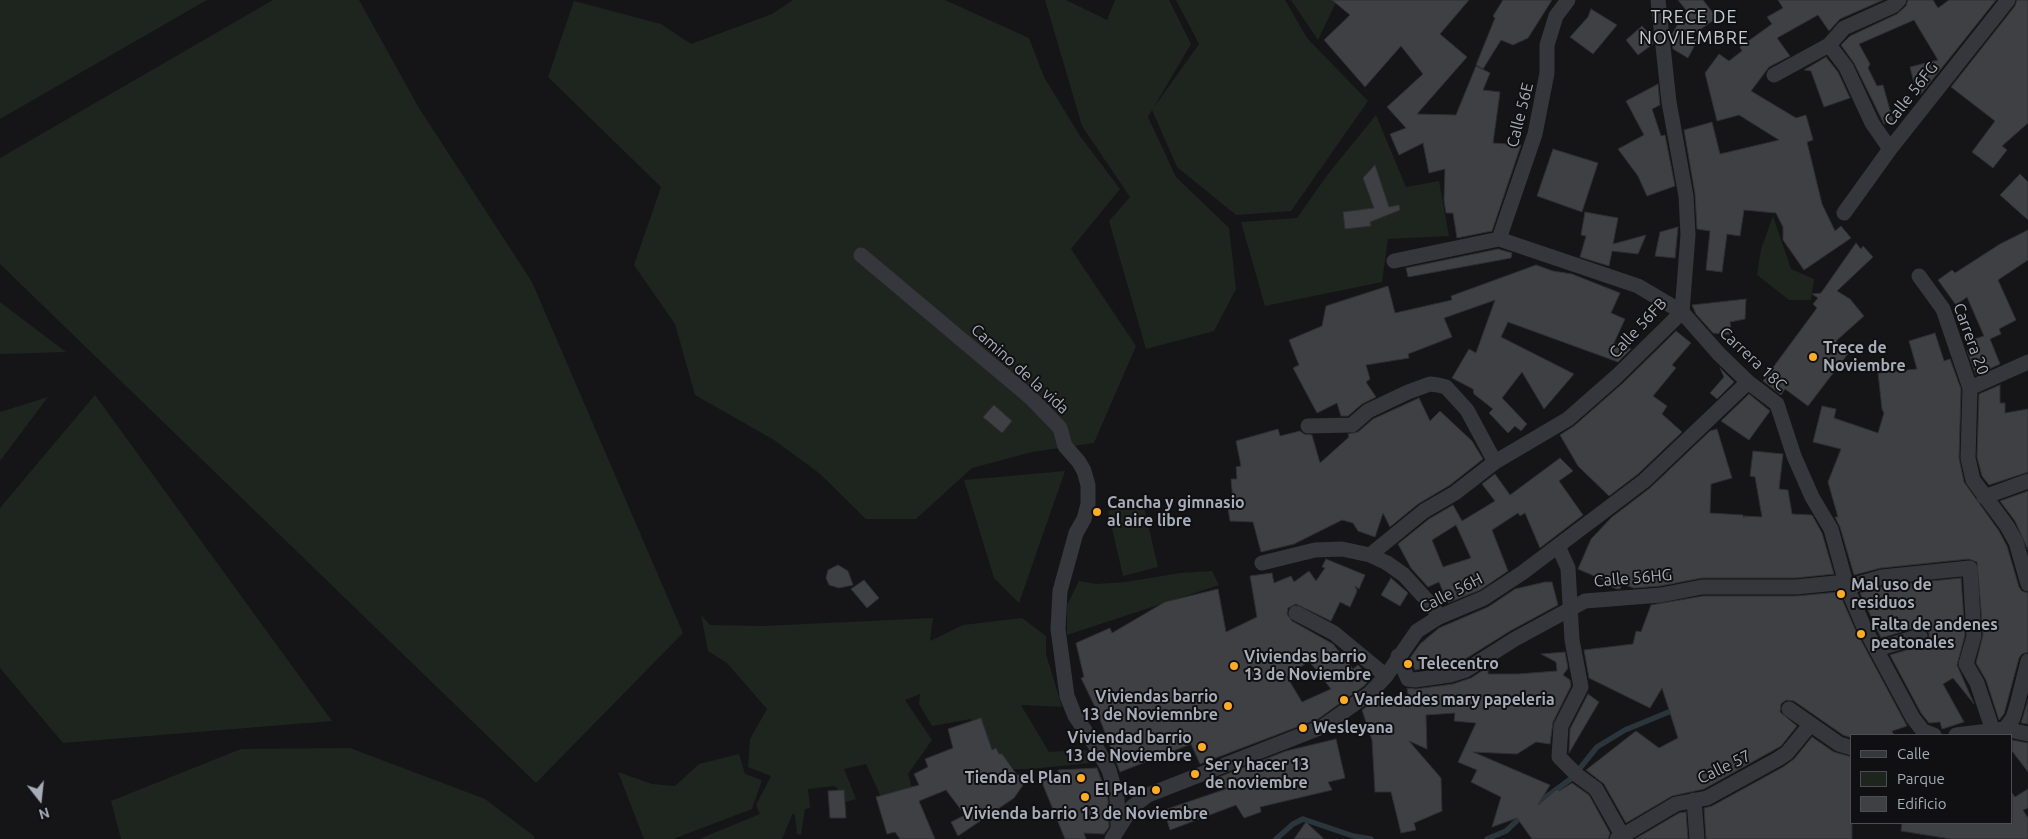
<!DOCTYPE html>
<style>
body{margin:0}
#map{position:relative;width:2028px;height:839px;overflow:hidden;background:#151517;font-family:Ubuntu,sans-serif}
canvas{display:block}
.legend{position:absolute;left:1850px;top:734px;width:162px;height:90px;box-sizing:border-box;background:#101012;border:1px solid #4c4e54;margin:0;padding:6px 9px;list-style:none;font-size:15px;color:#a6acb8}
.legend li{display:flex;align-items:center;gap:10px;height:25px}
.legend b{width:25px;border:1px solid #4c4e54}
.north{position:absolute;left:15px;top:774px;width:50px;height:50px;-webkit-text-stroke:4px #101012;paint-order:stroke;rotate:164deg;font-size:14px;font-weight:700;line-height:20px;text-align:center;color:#a6acb8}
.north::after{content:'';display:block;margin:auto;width:18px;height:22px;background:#a6acb8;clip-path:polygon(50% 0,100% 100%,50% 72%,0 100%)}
</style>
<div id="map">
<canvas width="2028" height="839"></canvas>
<ul class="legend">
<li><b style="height:6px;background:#36373c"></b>Calle</li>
<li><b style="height:14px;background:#1d251e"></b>Parque</li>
<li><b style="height:14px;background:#3f4044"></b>Edificio</li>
</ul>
<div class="north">N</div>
</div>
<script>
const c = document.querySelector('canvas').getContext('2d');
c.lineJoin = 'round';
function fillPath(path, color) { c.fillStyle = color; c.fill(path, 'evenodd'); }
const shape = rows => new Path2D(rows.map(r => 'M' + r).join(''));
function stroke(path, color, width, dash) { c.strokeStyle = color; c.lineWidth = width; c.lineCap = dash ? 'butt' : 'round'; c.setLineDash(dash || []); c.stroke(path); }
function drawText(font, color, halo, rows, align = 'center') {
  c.font = font + ' Ubuntu,sans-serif'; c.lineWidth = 4; c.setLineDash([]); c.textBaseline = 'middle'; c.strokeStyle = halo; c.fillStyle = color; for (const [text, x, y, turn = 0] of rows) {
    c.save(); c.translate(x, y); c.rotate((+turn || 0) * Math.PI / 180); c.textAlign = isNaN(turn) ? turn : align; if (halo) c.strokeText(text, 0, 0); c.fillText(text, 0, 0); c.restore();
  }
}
const green = shape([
 [0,0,207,0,0,119],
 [273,0,359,0,419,108,532,282,683,633,536,783,0,264,0,158],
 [793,0,945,0,1029,38,1044,77,1080,136,1120,189,1071,249,1136,346,1094,443,1032,452,972,468,916,519,866,519,819,473,774,440,695,395,675,324,634,265,661,187,548,77,574,1,661,24,691,44,772,14],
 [1045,0,1066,0,1107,20,1115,0,1169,0,1191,44,1148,117,1176,177,1229,228,1236,289,1214,331,1146,349,1109,221,1130,197,1082,126],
 [1176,0,1285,0,1307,38,1368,101,1291,211,1236,215,1177,167,1152,110,1199,44],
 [1291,0,1337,0,1318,40],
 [1376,115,1406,187,1439,181,1449,236,1388,239,1382,282,1265,306,1241,222,1297,218,1328,174],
 [1773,216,1791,269,1814,279,1811,300,1789,300,1757,275,1761,249],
 [0,302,66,352,0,354],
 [95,395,332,721,63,743,0,668,0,508],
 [48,397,0,461,0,412],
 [1065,471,1019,603,994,578,964,480],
 [1143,503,1158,567,1123,576,1108,511],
 [1212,571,1219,585,1067,635,1067,605,1079,581,1097,584,1126,582,1180,573],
 [701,615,710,625,763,626,933,618,930,641,963,625,1022,618,1046,636,1046,654,1062,707,1021,705,1049,752,1083,750,1093,753,1101,762,1030,769,1004,769,980,738,971,719,932,726,919,704,920,694,905,700,932,740,908,774,912,788,890,808,880,795,866,764,844,769,856,799,842,803,837,788,834,786,808,789,810,808,805,809,801,835,797,834,795,816,793,813,782,839,699,839,760,814,756,805,771,776,748,767,750,739,767,709,727,663,708,651],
 [350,748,485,799,534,836,534,839,121,839,111,801,241,749],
 [739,754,745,774,762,780,752,809,673,839,644,839,618,772,652,784,675,786,699,764]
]);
const stream = shape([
 [1535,805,1572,778,1597,747,1625,730,1676,709],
 [1276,839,1293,824,1303,819,1353,836,1371,839],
 [1487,839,1506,831,1522,816]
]);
const building = shape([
 [1332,0,1469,0,1440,34,1467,57,1417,114,1456,115,1476,66,1490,73,1483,90,1500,92,1493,143,1521,145,1492,231,1457,238,1453,213,1446,213,1444,200,1445,169,1429,173,1423,143,1399,155,1390,134,1406,128,1387,107,1423,74,1401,46,1365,87,1324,40,1350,15,1332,0],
 [1503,0,1552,0,1528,38,1513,45,1501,40,1483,69,1476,65,1495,18,1493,16,1503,0],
 [1678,0,1703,0,1717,18,1692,35,1698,39,1688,58,1673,49,1671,36,1686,10,1678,0],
 [1778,0,1883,0,1840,19,1829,31,1818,15,1777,38,1790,56,1769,67,1751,91,1796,118,1806,115,1813,140,1807,142,1822,204,1835,231,1841,226,1851,238,1804,270,1783,240,1783,227,1776,213,1744,210,1740,236,1727,234,1722,272,1706,270,1710,231,1697,229,1695,194,1684,130,1712,122,1720,154,1779,140,1739,115,1717,121,1705,73,1719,54,1729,61,1742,51,1740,47,1772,24,1767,17,1783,8,1778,0],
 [1908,0,1933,0,1938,8,1949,0,1996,0,1921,94,1917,95,1910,67,1938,60,1914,20,1859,44,1870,64,1868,68,1877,86,1883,85,1893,121,1884,124,1854,63,1841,45,1850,36,1897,14,1906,6,1908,0],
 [2017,0,2028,0,2028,123,2002,146,2007,150,1993,168,1972,152,1995,121,1951,87,2015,6,2017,0],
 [1591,9,1617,25,1593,54,1570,37,1588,17,1591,9],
 [1642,26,1653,37,1653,44,1638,55,1626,40,1642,26],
 [1826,57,1838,72,1850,98,1824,107,1811,71,1804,70,1826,57],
 [1658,84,1660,105,1652,109,1661,136,1665,135,1675,186,1647,196,1638,176,1618,149,1644,135,1626,101,1658,84],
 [1553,149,1598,163,1582,212,1537,196,1553,149],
 [1375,165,1389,207,1399,205,1400,210,1370,222,1371,226,1345,229,1343,212,1374,208,1363,178,1375,165],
 [2020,174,2028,182,2028,220,2000,195,2020,174],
 [1585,212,1618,218,1613,244,1646,235,1638,254,1612,251,1609,266,1580,257,1586,236,1581,235,1585,212],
 [1678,227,1675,258,1655,256,1660,232,1678,227],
 [2028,230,2028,260,1998,280,2016,320,1999,329,2001,334,1990,339,2000,364,1976,375,1967,351,1974,348,1971,340,1984,336,1967,297,1956,305,1938,280,1952,270,1955,273,2000,244,2028,230],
 [1856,243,1861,249,1863,246,1873,257,1837,291,1850,299,1864,316,1836,341,1850,351,1808,406,1785,389,1781,395,1763,381,1817,308,1813,304,1818,298,1812,294,1821,293,1856,243],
 [1498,249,1512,253,1511,258,1408,277,1406,268,1498,249],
 [1536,265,1553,271,1572,274,1620,293,1611,313,1625,319,1614,343,1631,349,1618,362,1508,322,1501,337,1574,374,1544,409,1522,372,1502,398,1527,424,1521,431,1515,426,1508,433,1489,413,1493,409,1474,394,1473,389,1452,378,1469,349,1476,353,1495,300,1444,318,1452,337,1408,354,1409,358,1366,365,1370,379,1366,382,1376,397,1362,404,1348,416,1341,416,1337,403,1317,413,1293,368,1299,365,1289,340,1322,326,1326,306,1388,286,1395,313,1452,300,1451,296,1536,265],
 [1746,299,1745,319,1730,322,1732,335,1713,333,1696,314,1692,305,1746,299],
 [1676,331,1691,343,1672,365,1676,368,1653,396,1667,406,1662,414,1682,432,1638,474,1609,496,1578,466,1560,435,1574,426,1623,383,1676,331],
 [1935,333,1944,361,1950,359,1961,389,1959,458,1964,482,1999,531,2007,546,2019,587,2022,591,2028,593,2028,652,2022,654,2019,658,2004,714,1999,720,1986,680,1976,663,1983,635,1977,562,1969,559,1881,568,1854,575,1840,527,1835,517,1838,517,1828,482,1841,449,1813,442,1822,406,1836,409,1834,418,1878,433,1884,413,1882,409,1878,373,1917,369,1909,341,1935,333],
 [1720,368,1734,382,1717,399,1710,393,1724,377,1720,368],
 [2000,385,2000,403,2005,403,2005,413,2028,409,2028,472,1989,485,1982,476,1977,457,1979,394,2000,385],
 [1749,394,1770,411,1749,440,1721,421,1749,394],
 [1419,398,1430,421,1440,411,1472,441,1483,459,1450,485,1418,504,1390,527,1383,513,1375,537,1358,531,1353,523,1342,520,1294,544,1261,552,1253,522,1230,521,1227,502,1233,501,1231,479,1237,479,1236,467,1241,466,1236,441,1278,429,1280,436,1300,431,1304,434,1312,435,1320,463,1349,437,1348,434,1358,432,1373,419,1419,398],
 [994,405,1012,421,1002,433,983,417,994,405],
 [1717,429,1732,478,1711,484,1710,513,1743,515,1744,518,1744,516,1762,517,1755,477,1750,476,1753,451,1783,454,1779,489,1788,490,1792,514,1812,515,1822,533,1834,574,1796,578,1702,578,1660,586,1634,588,1622,584,1620,589,1617,589,1605,584,1606,581,1578,569,1591,539,1612,517,1650,488,1710,431,1717,429],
 [1560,458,1573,471,1559,481,1583,515,1540,548,1525,513,1520,516,1518,513,1492,530,1508,571,1480,590,1448,603,1439,582,1428,587,1411,568,1398,544,1429,519,1453,505,1462,521,1495,501,1482,484,1495,474,1510,495,1560,458],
 [1456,525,1471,558,1443,567,1432,540,1456,525],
 [2028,491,2028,550,2015,521,2000,501,2028,491],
 [1326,559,1365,575,1359,589,1355,586,1357,591,1350,607,1340,602,1331,621,1296,604,1288,608,1287,614,1292,621,1333,644,1353,669,1358,665,1360,667,1369,680,1364,686,1318,719,1200,764,1191,744,1120,772,1096,709,1081,678,1084,677,1076,643,1110,628,1112,633,1165,602,1218,589,1226,632,1257,617,1250,576,1272,573,1274,583,1291,576,1294,582,1309,571,1316,581,1325,568,1322,567,1326,559],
 [1309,661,1331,689,1302,702,1287,677,1309,661],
 [838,565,848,571,853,585,839,588,829,585,826,578,828,570,838,565],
 [1391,578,1408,593,1400,606,1381,595,1391,578],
 [1961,578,1965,635,1957,665,1974,704,1953,678,1943,684,1964,722,1942,729,1940,722,1929,723,1921,713,1890,655,1923,645,1929,639,1929,633,1926,629,1918,627,1881,638,1860,593,1884,586,1961,578],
 [864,580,879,598,867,608,851,589,864,580],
 [1545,582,1552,582,1558,605,1510,631,1462,661,1415,670,1410,658,1420,644,1439,628,1488,607,1515,589,1545,582],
 [1839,592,1855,629,1907,726,1892,731,1894,735,1852,735,1852,738,1843,735,1794,701,1786,700,1781,704,1780,712,1797,726,1781,746,1704,789,1672,796,1626,823,1604,784,1586,770,1636,731,1659,748,1678,738,1662,688,1650,708,1589,678,1584,650,1633,644,1636,631,1641,632,1651,605,1703,596,1796,596,1839,592],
 [1565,652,1568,668,1563,675,1570,680,1571,686,1553,722,1550,744,1536,742,1517,754,1473,752,1550,785,1538,805,1557,789,1559,791,1572,783,1589,795,1610,833,1608,839,1532,839,1517,818,1492,827,1501,797,1471,782,1477,770,1458,762,1476,723,1454,721,1455,713,1426,715,1427,749,1409,741,1441,778,1442,811,1414,823,1416,830,1401,833,1391,792,1375,792,1372,740,1362,710,1379,697,1381,704,1384,705,1409,700,1407,688,1416,689,1453,684,1471,678,1488,667,1488,674,1518,674,1557,671,1556,662,1541,654,1565,652],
 [1588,694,1599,702,1569,753,1570,729,1588,694],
 [2028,700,2028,724,2021,723,2028,700],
 [981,718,992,750,996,748,999,754,1002,754,1017,775,1030,775,1014,798,958,836,951,822,965,815,946,790,919,801,935,839,900,839,895,832,887,834,876,797,919,785,914,774,928,767,925,759,953,748,948,729,981,718],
 [1812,737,1834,752,1852,757,1852,839,1706,839,1704,808,1712,806,1783,767,1794,759,1812,737],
 [1336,739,1345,778,1328,782,1332,790,1260,807,1261,812,1244,818,1236,805,1170,830,1164,810,1226,789,1219,777,1286,751,1336,739],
 [2012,740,2028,743,2028,772,2012,751,2012,740],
 [1097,768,1108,799,1109,827,1104,834,1084,833,1086,839,1065,839,1039,775,1059,775,1058,770,1097,768],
 [2028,789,2028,808,2023,810,2028,818,2028,839,1951,839,1901,831,1902,823,2012,823,2012,793,2015,797,2028,789],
 [844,790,846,818,830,818,828,791,844,790],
 [1686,812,1688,839,1635,839,1679,813,1686,812],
 [1306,822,1324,839,1294,839,1306,822]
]);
const minor = shape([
 [1829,45,1846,67,1872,123,1890,149],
 [1774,75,1829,45,1844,28,1893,6,1899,0],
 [1844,213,1890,149,2008,0],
 [1499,239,1535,134,1547,73,1547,45,1556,16,1568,0],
 [861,255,1031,398,1060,428,1065,446,1079,462,1084,471,1088,485,1088,504,1084,519,1076,533,1060,591,1058,629,1067,696,1075,716,1095,745,1109,770,1117,798,1118,827],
 [1394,261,1499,239,1638,286,1682,312,1719,354,1748,382,1777,404,1794,456,1812,497,1831,529,1847,587,1863,625,1913,718,1923,731,1934,735],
 [1919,276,1943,309,1970,388,1968,458,1973,480,2007,526,2016,542,2028,584],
 [1970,388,2028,362],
 [1308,426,1352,425,1368,411,1408,392,1430,384,1438,385,1446,387,1467,410,1495,462],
 [1984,497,2028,481],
 [1558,546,1568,568,1572,640,1581,687,1561,726,1559,757,1577,775,1596,789,1622,835],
 [1370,555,1424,511,1455,493,1495,462,1568,419,1617,376,1682,312,1688,235,1686,196,1669,102,1658,0],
 [1262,563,1315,550,1342,549,1370,555,1387,563,1404,575,1433,607,1439,617],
 [1847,587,1882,577,1970,568,1974,636,1966,664,1977,683,1993,731],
 [1296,613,1334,633,1386,676],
 [1877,649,1920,636],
 [1398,656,1408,679,1415,680,1450,675,1466,670,1515,639,1585,601,1661,595,1702,587,1796,587,1846,582],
 [1789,709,1839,744,1852,748],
 [2005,729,2028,734],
 [1956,735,2005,729,2013,718,2017,705,2028,661],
 [1694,800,1697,839],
 [1112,839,1132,807,1148,795,1322,727,1370,693,1386,676,1417,631,1439,617,1484,598,1522,573,1644,481,1748,382],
 [1617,839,1676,804,1707,798,1778,759,1787,753,1810,725]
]);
const markers = [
 [1813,357,5,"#feab26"],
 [1097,512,5,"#feab26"],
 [1841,594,5,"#feab26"],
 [1861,634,5,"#feab26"],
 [1408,664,5,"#feab26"],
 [1234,666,5,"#feab26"],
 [1344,700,5,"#feab26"],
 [1228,706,5,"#feab26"],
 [1303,728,5,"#feab26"],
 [1202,747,5,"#feab26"],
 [1195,774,5,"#feab26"],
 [1081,778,5,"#feab26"],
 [1156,790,5,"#feab26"],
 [1085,797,5,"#feab26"]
];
const streetNames = [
 ["Calle 56FG",1911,94,-52],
 ["Calle 56E",1520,115,-76],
 ["Calle 56FB",1638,328,-47],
 ["Carrera 20",1971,339,70],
 ["Carrera 18C",1753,359,43],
 ["Camino de la vida",1020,369,42],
 ["Calle 56HG",1633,578,-5],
 ["Calle 56H",1451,593,-27],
 ["Calle 57",1724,767,-26]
];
const poiNames = [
 ["Trece de",1823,348],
 ["Noviembre",1823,366],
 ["Cancha y gimnasio",1107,503],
 ["al aire libre",1107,521],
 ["Mal uso de",1851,585],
 ["residuos",1851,603],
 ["Falta de andenes",1871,625],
 ["peatonales",1871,643],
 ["Viviendas barrio",1244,657],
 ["13 de Noviembre",1244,675],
 ["Telecentro",1418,664],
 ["Viviendas barrio",1218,697,"right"],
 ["13 de Noviemnbre",1218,715,"right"],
 ["Variedades mary papeleria",1354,700],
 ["Wesleyana",1313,728],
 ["Viviendad barrio",1192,738,"right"],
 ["13 de Noviembre",1192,756,"right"],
 ["Ser y hacer 13",1205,765],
 ["de noviembre",1205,783],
 ["Tienda el Plan",1071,778,"right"],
 ["El Plan",1146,790,"right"],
 ["Vivienda barrio 13 de Noviembre",1085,814,"center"]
];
const neighbourhoodNames = [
 ["TRECE DE",1694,17],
 ["NOVIEMBRE",1694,38]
];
fillPath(green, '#1d251e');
stroke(stream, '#2a353c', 5.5);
fillPath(building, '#3f4044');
stroke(building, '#2f2f33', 1);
stroke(minor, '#36373c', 15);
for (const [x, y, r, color] of markers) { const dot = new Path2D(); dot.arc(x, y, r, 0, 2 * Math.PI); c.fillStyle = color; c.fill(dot); stroke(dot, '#101012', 2); }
drawText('16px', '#a6acb8', '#101012', streetNames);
drawText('bold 16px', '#a6acb8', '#101012', poiNames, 'left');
c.letterSpacing = '1px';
drawText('18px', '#c7cbd4', '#101012', neighbourhoodNames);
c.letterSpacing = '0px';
</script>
